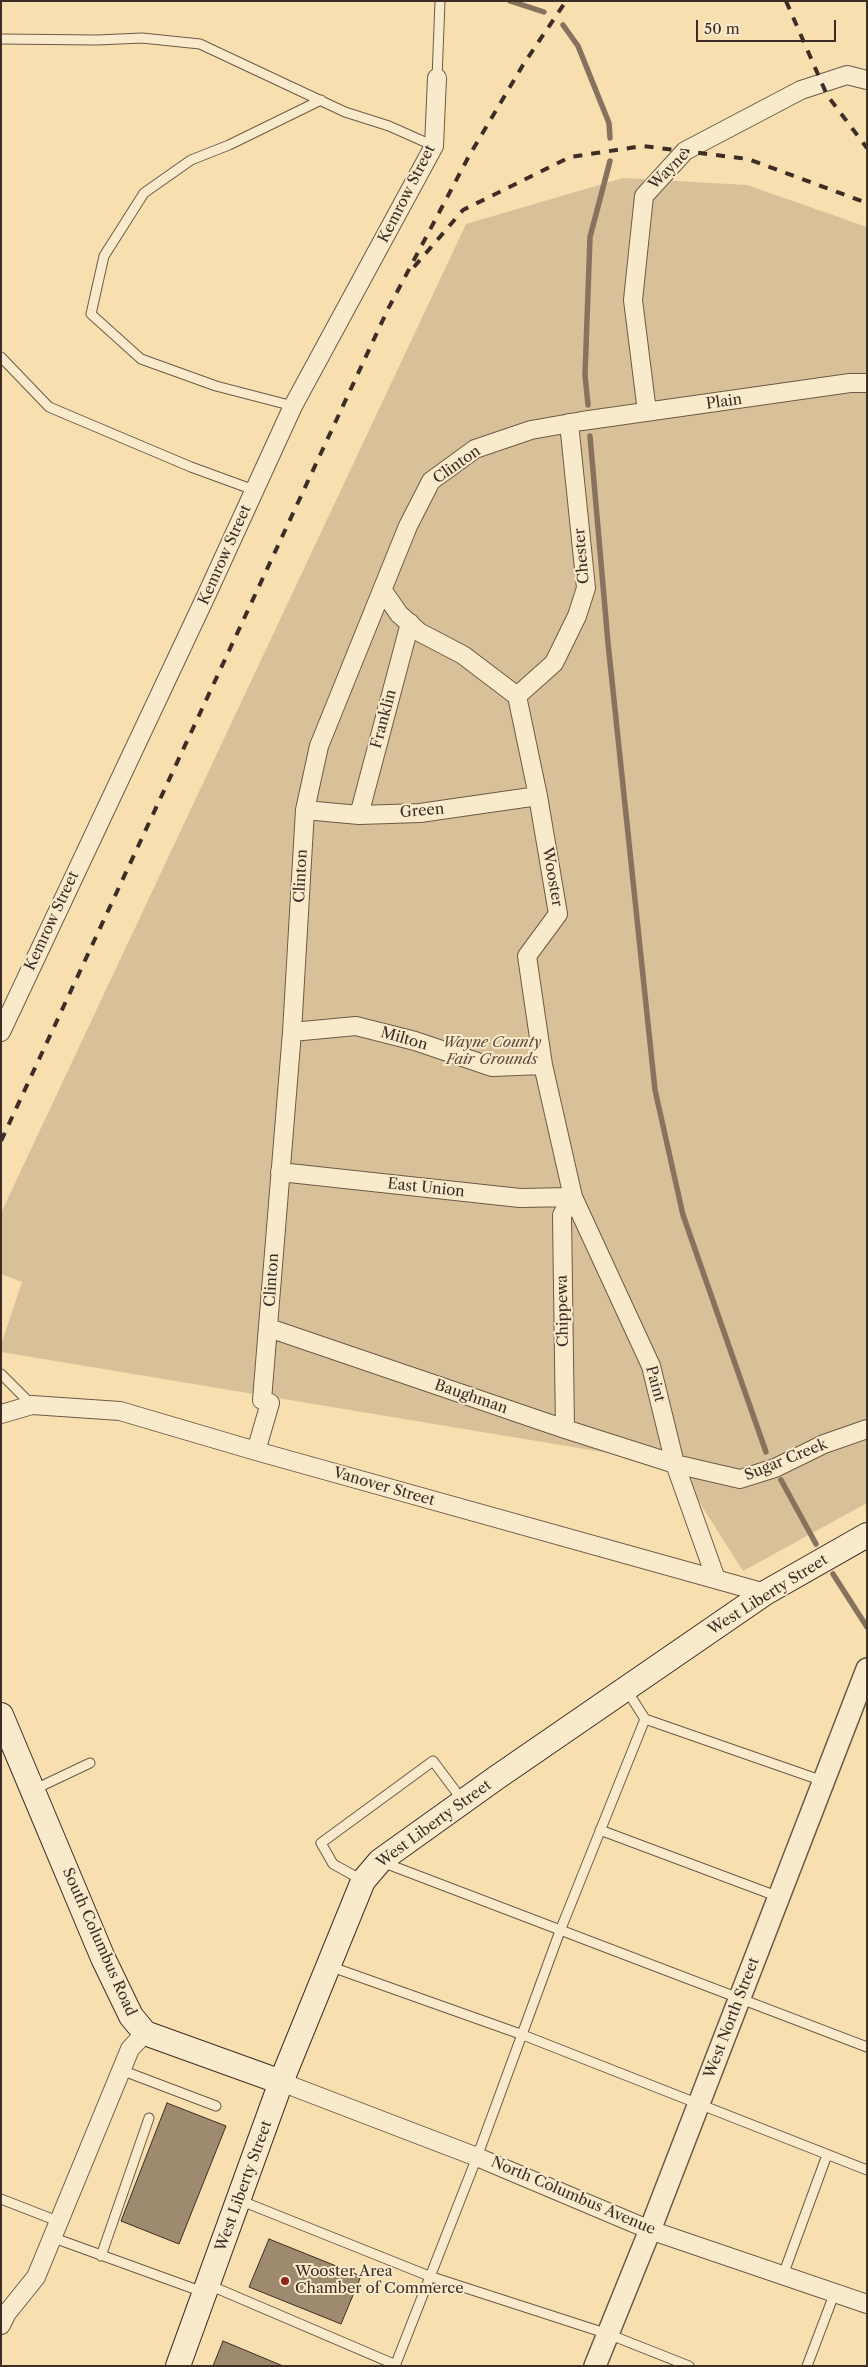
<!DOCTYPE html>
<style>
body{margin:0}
#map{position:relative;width:868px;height:2367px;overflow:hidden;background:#f7dfb0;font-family:"Libre Caslon Text",serif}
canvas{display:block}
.frame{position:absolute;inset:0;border:2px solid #3e2d26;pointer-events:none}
.scale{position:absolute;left:696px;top:20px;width:140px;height:22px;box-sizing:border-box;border:2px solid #3e2d26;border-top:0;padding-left:6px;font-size:15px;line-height:18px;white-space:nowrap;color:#3e2d26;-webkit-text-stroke:4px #faeacc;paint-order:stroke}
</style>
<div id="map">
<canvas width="868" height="2367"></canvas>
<div class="frame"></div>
<div class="scale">50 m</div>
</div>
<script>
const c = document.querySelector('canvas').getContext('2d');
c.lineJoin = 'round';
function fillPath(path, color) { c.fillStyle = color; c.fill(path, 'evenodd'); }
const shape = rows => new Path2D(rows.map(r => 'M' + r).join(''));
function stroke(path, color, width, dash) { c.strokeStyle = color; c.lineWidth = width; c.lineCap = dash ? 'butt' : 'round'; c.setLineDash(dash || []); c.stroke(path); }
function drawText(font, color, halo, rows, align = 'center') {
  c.font = font + ' "Libre Caslon Text",serif'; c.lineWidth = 4; c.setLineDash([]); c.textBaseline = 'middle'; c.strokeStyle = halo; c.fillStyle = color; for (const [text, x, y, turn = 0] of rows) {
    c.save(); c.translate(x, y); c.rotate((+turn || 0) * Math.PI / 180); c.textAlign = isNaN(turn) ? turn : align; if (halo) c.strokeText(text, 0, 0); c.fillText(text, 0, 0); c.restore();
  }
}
const green = shape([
 [623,178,747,185,867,227,867,1503,743,1571,675,1464,1,1352,1,1345,22,1282,1,1274,1,1213,466,224]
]);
const stream = shape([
 [510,1,544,12],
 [563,25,578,46,609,123,610,138],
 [588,405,585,375,590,237,610,161],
 [590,436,608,643,655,1090,683,1215,766,1452],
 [781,1480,816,1544],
 [833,1574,867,1627]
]);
const building = shape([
 [167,2103,226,2126,179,2244,121,2221,167,2103],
 [269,2239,361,2276,341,2324,249,2287,269,2239],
 [223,2341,283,2366,213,2366,223,2341]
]);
const service = shape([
 [1,39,97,40,142,38,200,44,345,112,389,126,434,146],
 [437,78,440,1],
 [1,357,49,407,191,467,254,490],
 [293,406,216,386,141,359,91,314,104,256,144,193,191,160,229,145,321,100],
 [1,1374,32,1405],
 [626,1689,645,1719,823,1781],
 [33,1790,90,1763],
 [600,1830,779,1897],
 [382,1862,867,2047],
 [362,1880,333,1864,321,1843,433,1761,463,1801],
 [329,1966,523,2035,867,2170],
 [121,2070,216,2106],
 [1,2199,60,2222],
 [239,2200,429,2276,608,2334,689,2366],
 [54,2238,203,2292],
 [101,2256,149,2118],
 [783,2275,827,2155],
 [209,2285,396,2365],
 [395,2366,477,2157,560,1931,645,1719],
 [807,2366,835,2292]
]);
const minor = shape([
 [647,412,633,300,644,196,685,151,801,90,847,75,867,80],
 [383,591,399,614,419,632,463,655,517,696],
 [517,696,538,796,558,914,527,956,543,1065,573,1197,651,1366,675,1464,716,1579],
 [517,696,554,663,577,616,586,588,569,423],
 [305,810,359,815,420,813,538,796],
 [359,815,410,623],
 [1,1032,207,594,293,406,434,146,437,78],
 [292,1032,356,1026,415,1041,492,1067,543,1065],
 [280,1172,520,1198,573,1197],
 [269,1328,565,1429,675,1464,740,1479,775,1468,824,1444,867,1429],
 [1,1414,32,1405,120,1411,256,1451,765,1593],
 [565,1429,562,1215,573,1197],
 [256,1451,270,1403,262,1400,292,1032,305,810,319,746,408,526,431,481,475,449,531,430,582,421,850,383,867,383],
 [281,2082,477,2157,650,2230,867,2304],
 [1,2325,7,2313,36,2277,130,2049,145,2033]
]);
const tertiary = shape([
 [595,2366,650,2230,867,1669]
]);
const secondary = shape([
 [1,1715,103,1958,131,2016,145,2033,281,2082],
 [178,2366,281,2082,363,1881,380,1861,496,1778,765,1593,867,1535]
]);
const rail = shape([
 [786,1,827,95,867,148],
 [414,267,463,210,570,157,643,146,748,159,867,203],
 [1,1141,388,309,469,156,523,65,566,1]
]);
const markers = [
 [285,2281,5,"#8f2418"]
];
const streetNames = [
 ["Wayne",669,170,-45],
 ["Kemrow Street",407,194,-63],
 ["Plain",724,402,-8],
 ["Clinton",457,465,-35],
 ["Kemrow Street",225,555,-66],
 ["Chester",582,556,-95],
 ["Franklin",384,719,-75],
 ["Green",422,811,-5],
 ["Clinton",301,876,-87],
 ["Wooster",552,877,80],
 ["Kemrow Street",52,921,-65],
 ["Milton",404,1039,16],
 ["East Union",426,1188,6],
 ["Clinton",272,1280,-86],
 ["Chippewa",563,1311,-91],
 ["Paint",655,1384,75],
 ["Baughman",471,1397,19],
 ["Sugar Creek",786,1460,-22],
 ["Vanover Street",384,1487,16],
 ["West Liberty Street",768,1595,-32],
 ["West Liberty Street",434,1824,-36],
 ["South Columbus Road",99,1942,66],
 ["West North Street",732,2018,-69],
 ["West Liberty Street",244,2186,-70],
 ["North Columbus Avenue",573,2196,23]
];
const parkNames = [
 ["Wayne County",492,1043],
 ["Fair Grounds",492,1060]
];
const poiNames = [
 ["Wooster Area",295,2272],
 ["Chamber of Commerce",295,2289]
];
fillPath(green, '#d8c199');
stroke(stream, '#87735d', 5.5);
fillPath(building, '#9e8a6e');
stroke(building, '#3e2d26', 1);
stroke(service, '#6c5a48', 11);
stroke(minor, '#6c5a48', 20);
stroke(tertiary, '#6c5a48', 24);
stroke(secondary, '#3e2d26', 26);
stroke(service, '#faeacc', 9);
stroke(minor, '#faeacc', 18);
stroke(tertiary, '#faeacc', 21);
stroke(secondary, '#faeacc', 24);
stroke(rail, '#3e2d26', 4, [9, 9]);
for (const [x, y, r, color] of markers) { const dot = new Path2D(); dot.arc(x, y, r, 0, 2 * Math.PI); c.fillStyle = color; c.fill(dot); stroke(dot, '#faeacc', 2); }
drawText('15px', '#3e2d26', '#faeacc', streetNames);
drawText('italic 15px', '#5d4b3d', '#faeacc', parkNames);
drawText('15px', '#3e2d26', '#faeacc', poiNames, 'left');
</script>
